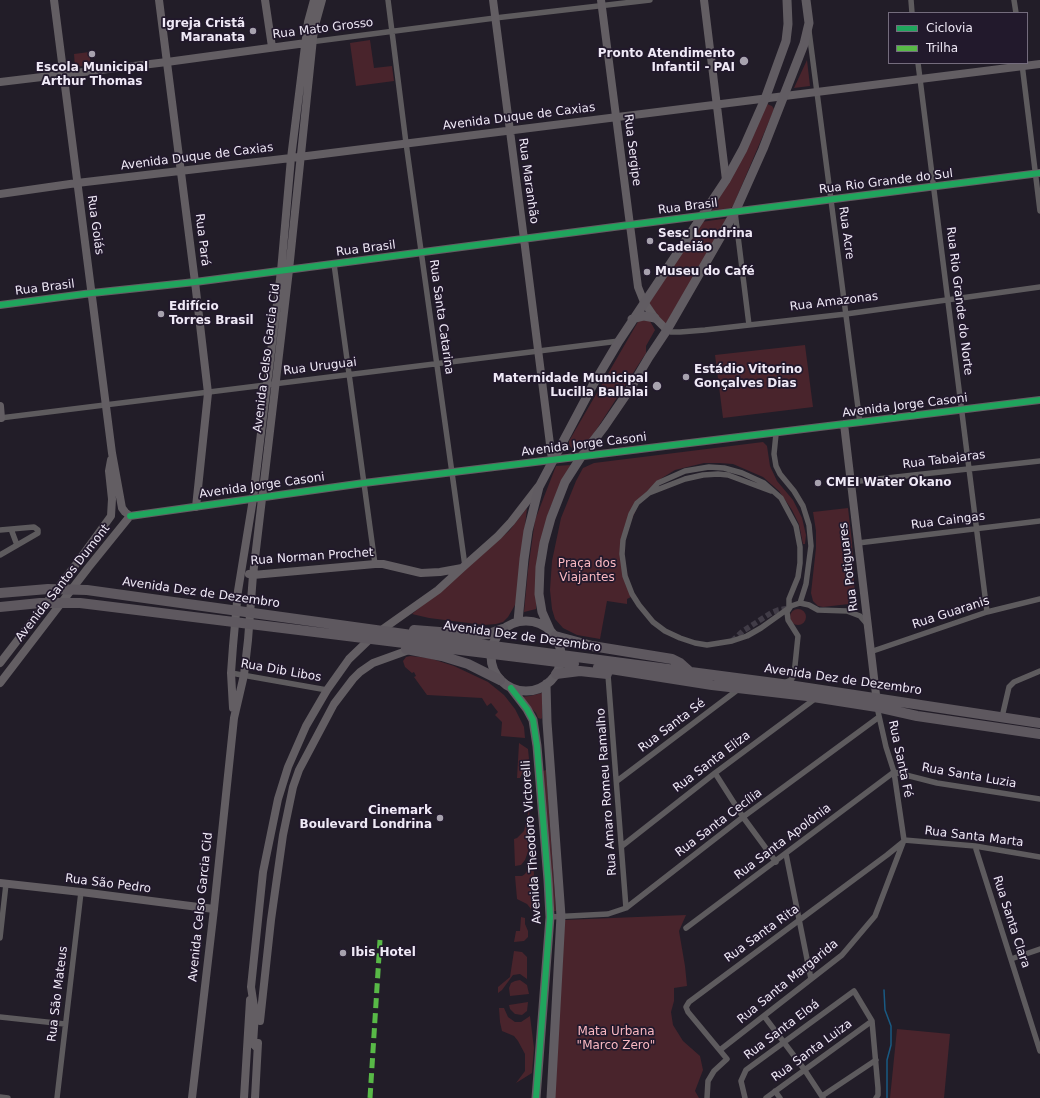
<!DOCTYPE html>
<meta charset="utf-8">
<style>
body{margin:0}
#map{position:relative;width:1040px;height:1098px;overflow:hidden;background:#221d28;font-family:"DejaVu Sans",sans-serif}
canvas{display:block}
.legend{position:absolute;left:888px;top:12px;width:140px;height:52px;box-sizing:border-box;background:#22192c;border:1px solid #746c7d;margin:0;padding:5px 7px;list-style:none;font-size:12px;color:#efe9f6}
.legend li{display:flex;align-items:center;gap:8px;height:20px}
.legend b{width:20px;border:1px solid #746c7d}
</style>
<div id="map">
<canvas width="1040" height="1098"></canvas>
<ul class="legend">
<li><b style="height:5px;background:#20a55d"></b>Ciclovia</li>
<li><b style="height:5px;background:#58b947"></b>Trilha</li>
</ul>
</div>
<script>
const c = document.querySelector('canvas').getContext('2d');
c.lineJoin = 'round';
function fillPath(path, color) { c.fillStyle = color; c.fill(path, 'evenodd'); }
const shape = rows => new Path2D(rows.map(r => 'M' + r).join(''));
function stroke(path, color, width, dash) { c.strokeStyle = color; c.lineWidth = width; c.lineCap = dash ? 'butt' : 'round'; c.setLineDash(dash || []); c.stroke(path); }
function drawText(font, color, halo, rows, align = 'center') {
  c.font = font + ' "DejaVu Sans",sans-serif'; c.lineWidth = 3.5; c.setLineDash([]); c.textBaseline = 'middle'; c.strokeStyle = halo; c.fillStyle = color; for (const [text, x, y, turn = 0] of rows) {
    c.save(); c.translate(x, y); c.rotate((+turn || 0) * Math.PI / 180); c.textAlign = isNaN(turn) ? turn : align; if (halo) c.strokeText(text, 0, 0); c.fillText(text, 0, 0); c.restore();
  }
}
const green = shape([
 [370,40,374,68,392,66,394,81,356,86,350,43],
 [89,52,91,65,75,67,74,54],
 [807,60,810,86,794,88],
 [767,104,772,106,774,109,773,112,733,206,731,208,713,210,711,208],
 [729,218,665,325,649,303,701,222],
 [639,320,650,321,655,330,646,346,646,353,587,444,580,448,574,450,569,445,569,441],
 [805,345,813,407,723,418,715,355],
 [763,442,767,446,770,466,777,481,793,500,802,518,806,535,805,544,803,544,799,524,792,510,779,491,763,477,733,464,719,463,704,463,675,470,662,478,642,496,622,542,631,597,627,599,627,604,607,601,600,639,577,635,563,628,555,619,552,609,550,590,552,561,561,518,576,481,583,468,594,463],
 [571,465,550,508,537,557,536,609,524,612,528,570,535,520,556,466],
 [527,508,517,597,515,605,508,617,503,622,496,624,484,625,429,618,412,614,509,531],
 [848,508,852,542,855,598,849,604,823,607,818,606,813,601,811,593,816,548,816,531,813,512],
 '790 617a8 8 0 1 1 16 0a8 8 0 1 1-16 0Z',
 [410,656,429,658,454,666,488,682,504,695,515,709,524,727,525,738,501,736,502,722,495,715,498,712,491,703,487,706,482,698,427,695,414,677,416,676,414,672,412,673,405,667,403,661,406,657],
 [542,693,542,718,541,719,538,718,536,713,520,697,530,696],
 [519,743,528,749,529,759,520,778,517,778],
 [546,770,556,911,554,911,543,771],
 [529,809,532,840,525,860,521,865,515,866,514,839,517,838,524,831],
 [533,861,535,889,531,909,527,904,517,899,515,876,522,876,525,874],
 [686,915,679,931,685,966,687,986,674,988,674,1001,671,1012,673,1025,683,1041,700,1056,703,1070,695,1091,699,1098,554,1098,564,920],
 [521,917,525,918,525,924,528,931,528,937,524,941,514,942,516,931,520,931],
 [514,951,522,952,527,957,527,979,520,974,513,975,502,990,498,993,498,987,510,977],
 [520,980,527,985,529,994,510,996,509,988,511,983,515,981],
 [528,1002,527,1011,522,1015,515,1014,510,1009,509,1005],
 [499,1008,504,1008,508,1017,515,1022,521,1022,530,1016,534,1048,532,1073,516,1083,525,1071,525,1054,518,1041,514,1036,502,1031,500,1022],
 [897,1029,950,1034,944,1098,890,1098]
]);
const stream = shape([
 [884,990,885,1010,891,1026,891,1045,887,1060,887,1098]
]);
const streetTunnel = shape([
 [732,641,743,631,771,613,778,610,789,608]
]);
const street = shape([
 [388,0,406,143,465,566],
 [911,0,912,13],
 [1014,0,1016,13],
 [809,31,860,423],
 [310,42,495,18,650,0],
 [918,63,987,612],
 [1022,64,1040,211],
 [735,212,749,325],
 [334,264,375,564],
 [667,330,671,332,680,332,705,330,846,314,1040,287],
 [0,418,619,341],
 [776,434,774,454,776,466,780,474,794,491,803,506,809,525,811,546,806,584,800,603],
 [851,482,1040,461],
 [649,493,658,483,685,471,709,467,724,468,742,473,764,483,781,498,796,526,800,547,800,563,798,577,789,599,789,608,761,628,747,636,732,641,707,645,695,643,680,638,665,631,653,622,639,605,632,594,625,576,622,554,623,540,631,514,637,503,649,493,685,479,703,475,718,474,728,475,771,491],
 [11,529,17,545],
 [0,530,34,527,38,530,38,533,0,555],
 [858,543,1040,521],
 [870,652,987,612,1040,599],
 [231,673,327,690],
 [608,675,626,908],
 [784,683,791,680,794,675,798,636,788,620,787,612,791,606,800,603,809,605,818,610,847,611,860,616,867,624],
 [1002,717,1009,687,1014,682,1040,671],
 [715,773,743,817,776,862],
 [617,781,740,688],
 [904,840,975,846,1040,857],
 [622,846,715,773,816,698],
 [975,846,1040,1051],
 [786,854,811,979],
 [550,917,608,914,626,908,743,817,879,717],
 [686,928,894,772,937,783,1040,799],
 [0,938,6,884],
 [1011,959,1040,949],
 [764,1016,804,1069,823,1098],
 [0,1017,65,1024],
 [720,1050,842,955,875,916,904,840,894,772,886,747,877,707],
 [775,1091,780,1098],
 [822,1096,876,1060],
 [0,1097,8,1098],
 [57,1098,81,892],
 [707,1098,708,1081,714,1071,727,1059,688,1012,686,1007,689,1002,887,855,903,842],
 [745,1098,741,1081,746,1070,854,991,872,1021,878,1088,878,1095,876,1098],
 [766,1098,872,1021]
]);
const secondary = shape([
 [54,0,112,453,122,508,125,512,130,516],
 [159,0,195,282,208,393,196,507],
 [265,0,272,47],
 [493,0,524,239,552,460],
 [601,0,638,287,644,302,655,318,667,330],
 [704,0,726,180],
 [0,82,167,62,306,43],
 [0,194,77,183,291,158,1040,64],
 [0,305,92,293,195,282,629,225,1040,173],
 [0,406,1,418],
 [844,424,877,703],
 [130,516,364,483,1040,400],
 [249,574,253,575,375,564,383,564,421,573,440,572,462,568,498,536,511,522,538,487],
 [0,663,74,567,111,516,112,499,109,471,111,460],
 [0,683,88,568,130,516],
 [233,708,231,673,233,646,238,591,253,499,261,433,281,271,291,158,308,22,314,0],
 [0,883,81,892,214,909],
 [260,1021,271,920,283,835,293,787,299,770,334,704,353,679,360,672,373,663,409,650],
 [257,1048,253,1044,255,1013,251,987,263,872,278,799,288,767,306,726,327,690,349,659,373,636,438,590,462,568],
 [192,1098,214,909,234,718,244,675,248,640,253,575,289,270,314,29,322,0],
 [244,1098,250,1000],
 [255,1098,258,1043]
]);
const primary = shape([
 [632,319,644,316,655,318],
 '491 656a35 35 0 1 1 70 0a35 35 0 1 1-70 0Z',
 [518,621,524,559,528,531,539,487,594,383,619,341,726,180,743,149,765,99,786,41,788,24,787,0],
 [550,630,542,612,539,594,540,567,544,543,551,518,565,482,581,457,604,427,630,389,649,357,667,330,735,212,763,149,804,44,809,23,806,0],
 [546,684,547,722,561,916,551,1098],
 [511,688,527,709,533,720,537,746,548,880,550,917,536,1098]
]);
const highway = shape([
 [0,593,48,589,87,590,455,641,782,684,1040,723],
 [0,607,40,603,80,603,574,664],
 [414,630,478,635,489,634,503,629],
 [555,636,592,646,672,659,680,663,690,672],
 [406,649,442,656,468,664,500,680],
 [598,667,712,685,807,696,877,707,917,716,1040,734],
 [556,674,580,671,607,674]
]);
const quiet = shape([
 [370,1098,380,940]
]);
const cycleway = shape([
 [0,305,92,293,195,282,629,225,1040,173],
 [130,516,364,483,1040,400],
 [511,688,527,709,533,720,537,746,548,880,550,917,536,1098]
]);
const markers = [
 [253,31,4,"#a7a2ae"],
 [92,54,4,"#a7a2ae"],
 [744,61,5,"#a7a2ae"],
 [650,241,4,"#a7a2ae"],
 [647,272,4,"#a7a2ae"],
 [161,314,4,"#a7a2ae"],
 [686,377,4,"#a7a2ae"],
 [657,386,5,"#a7a2ae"],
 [818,483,4,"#a7a2ae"],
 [440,818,4,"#a7a2ae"],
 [343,953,4,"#a7a2ae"]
];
const poiNames = [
 ["Igreja Cristã",245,24,"right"],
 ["Maranata",245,38,"right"],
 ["Pronto Atendimento",735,54,"right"],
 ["Infantil - PAI",735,68,"right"],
 ["Escola Municipal",92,68,"center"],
 ["Arthur Thomas",92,82,"center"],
 ["Sesc Londrina",658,234],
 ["Cadeião",658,248],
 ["Museu do Café",655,272],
 ["Edifício",169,307],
 ["Torres Brasil",169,321],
 ["Estádio Vitorino",694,370],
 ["Gonçalves Dias",694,384],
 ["Maternidade Municipal",648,379,"right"],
 ["Lucilla Ballalai",648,393,"right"],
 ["CMEI Water Okano",826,483],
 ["Cinemark",432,811,"right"],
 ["Boulevard Londrina",432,825,"right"],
 ["Ibis Hotel",351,953]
];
const streetNames = [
 ["Rua Mato Grosso",323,29,-7],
 ["Avenida Duque de Caxias",519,117,-7],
 ["Rua Sergipe",632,150,83],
 ["Avenida Duque de Caxias",197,157,-7],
 ["Rua Maranhão",528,181,82],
 ["Rua Rio Grande do Sul",886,182,-7],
 ["Rua Brasil",688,207,-7],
 ["Rua Goiás",95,225,82],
 ["Rua Acre",846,233,82],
 ["Rua Pará",202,240,83],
 ["Rua Brasil",366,249,-7],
 ["Rua Brasil",45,288,-7],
 ["Rua Rio Grande do Norte",959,301,83],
 ["Rua Amazonas",834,302,-7],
 ["Rua Santa Catarina",441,317,82],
 ["Avenida Celso Garcia Cid",267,358,-83],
 ["Rua Uruguai",320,367,-7],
 ["Avenida Jorge Casoni",905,406,-7],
 ["Avenida Jorge Casoni",584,445,-7],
 ["Rua Tabajaras",944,460,-7],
 ["Avenida Jorge Casoni",262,486,-8],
 ["Rua Caingas",948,521,-7],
 ["Rua Norman Prochet",312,557,-4],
 ["Rua Potiguares",849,567,-97],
 ["Avenida Santos Dumont",63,583,-52],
 ["Avenida Dez de Dezembro",201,593,8],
 ["Rua Guaranis",951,613,-18],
 ["Avenida Dez de Dezembro",522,637,8],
 ["Rua Dib Libos",281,671,10],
 ["Avenida Dez de Dezembro",843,680,8],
 ["Rua Santa Sé",672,726,-37],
 ["Rua Santa Fé",900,759,78],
 ["Rua Santa Eliza",712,762,-37],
 ["Rua Santa Luzia",969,776,10],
 ["Rua Amaro Romeu Ramalho",607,792,-94],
 ["Rua Santa Cecília",719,823,-37],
 ["Rua Santa Marta",974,837,7],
 ["Avenida Theodoro Victorelli",532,842,-94],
 ["Rua Santa Apolônia",783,842,-37],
 ["Rua São Pedro",108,884,7],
 ["Avenida Celso Garcia Cid",201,907,-84],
 ["Rua Santa Clara",1011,922,72],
 ["Rua Santa Rita",762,934,-36],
 ["Rua Santa Margarida",788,982,-39],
 ["Rua São Mateus",58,994,-83],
 ["Rua Santa Eloá",782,1030,-37],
 ["Rua Santa Luiza",812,1051,-36]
];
const parkNames = [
 ["Praça dos",587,564],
 ["Viajantes",587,578],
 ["Mata Urbana",616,1032],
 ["\"Marco Zero\"",616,1046]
];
fillPath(green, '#49242c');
stroke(stream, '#195a83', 1.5);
stroke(streetTunnel, '#413c47', 5.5, [5.5, 3]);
stroke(street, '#5e5b5e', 5.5);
stroke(secondary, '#635e63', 8);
stroke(primary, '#615c62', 9);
stroke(highway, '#5e585f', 10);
stroke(quiet, '#58b947', 5, [10, 5]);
stroke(cycleway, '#20a55d', 6);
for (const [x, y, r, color] of markers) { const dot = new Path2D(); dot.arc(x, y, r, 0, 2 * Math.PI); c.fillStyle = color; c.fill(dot); stroke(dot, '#22192c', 1.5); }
drawText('bold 12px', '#efe9f6', '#22192c', poiNames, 'left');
drawText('12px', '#efe9f6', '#22192c', streetNames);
drawText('12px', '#fab8c1', '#22192c', parkNames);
</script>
